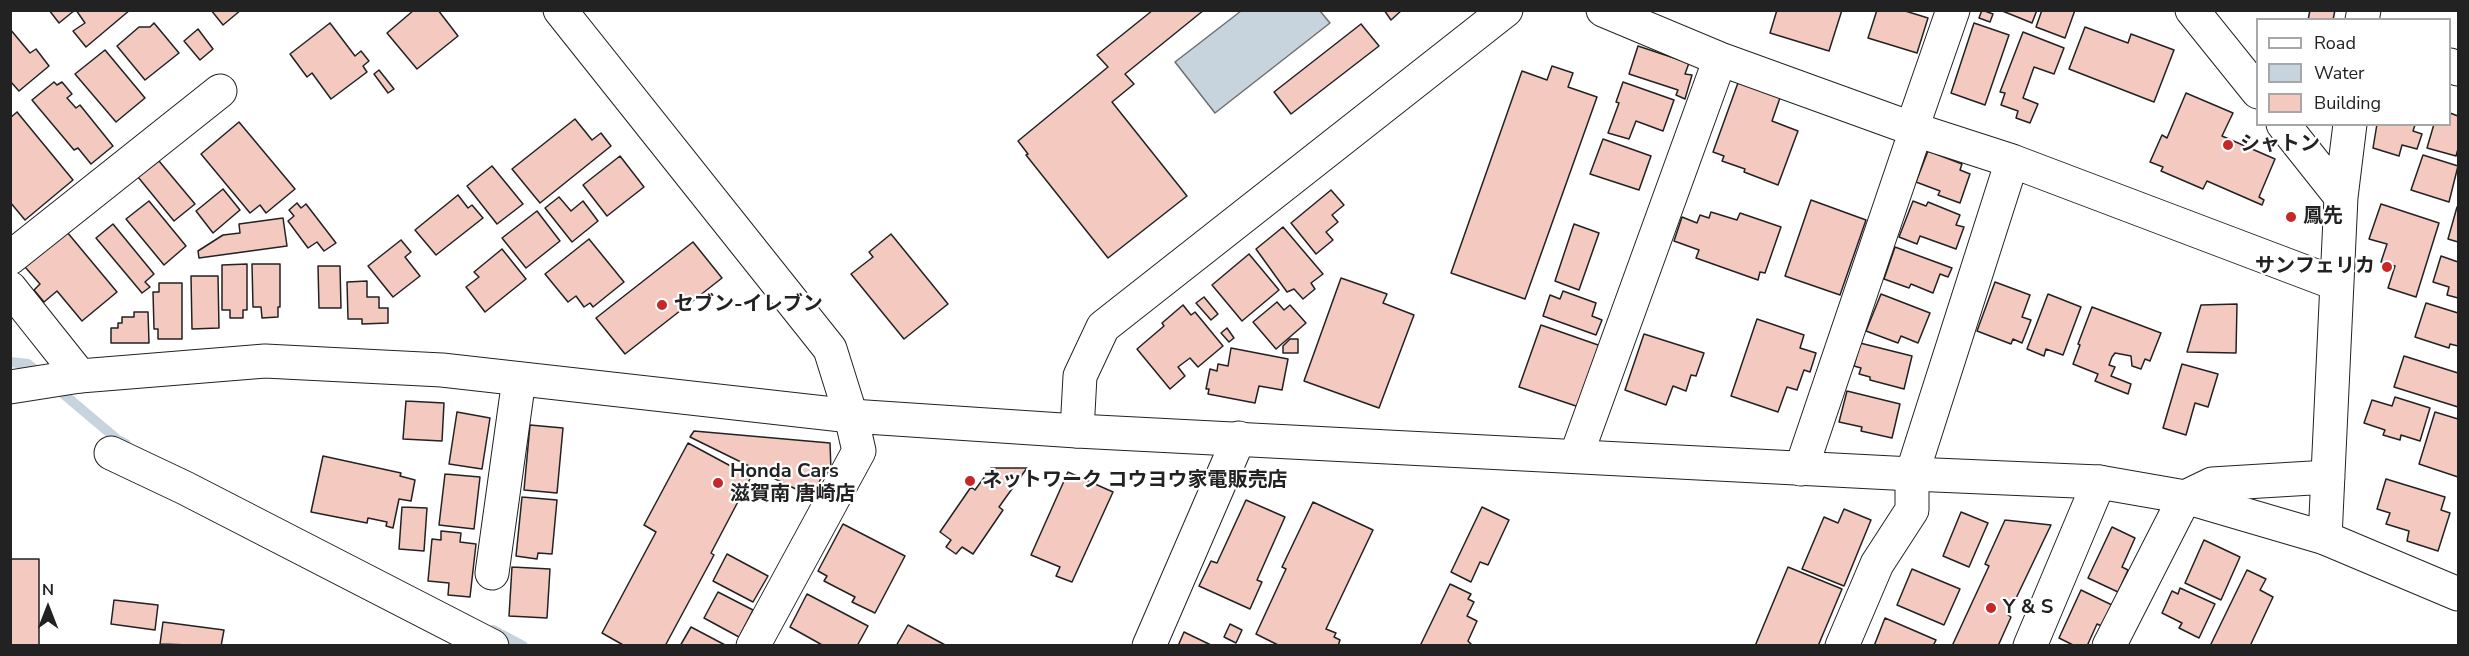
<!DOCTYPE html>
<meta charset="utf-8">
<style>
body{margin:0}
#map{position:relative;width:2469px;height:656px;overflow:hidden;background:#fff;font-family:"Nunito Sans",sans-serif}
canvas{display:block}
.frame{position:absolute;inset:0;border:12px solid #222;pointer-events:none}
.legend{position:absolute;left:2256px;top:18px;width:195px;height:108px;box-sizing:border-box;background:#fff;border:2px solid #a7a7a7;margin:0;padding:8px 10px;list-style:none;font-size:18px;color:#222}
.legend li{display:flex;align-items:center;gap:12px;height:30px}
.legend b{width:30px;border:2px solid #a7a7a7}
.north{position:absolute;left:18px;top:578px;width:60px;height:60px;-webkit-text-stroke:4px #fff;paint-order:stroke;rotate:0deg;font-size:16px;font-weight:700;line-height:24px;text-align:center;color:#222}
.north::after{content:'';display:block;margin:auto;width:21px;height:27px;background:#222;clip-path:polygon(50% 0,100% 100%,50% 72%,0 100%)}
</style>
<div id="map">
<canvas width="2469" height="656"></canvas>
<div class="frame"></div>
<ul class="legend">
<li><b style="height:8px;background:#fff"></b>Road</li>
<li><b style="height:16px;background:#c7d3dd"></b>Water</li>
<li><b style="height:16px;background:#f3c9c0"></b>Building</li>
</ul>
<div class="north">N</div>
</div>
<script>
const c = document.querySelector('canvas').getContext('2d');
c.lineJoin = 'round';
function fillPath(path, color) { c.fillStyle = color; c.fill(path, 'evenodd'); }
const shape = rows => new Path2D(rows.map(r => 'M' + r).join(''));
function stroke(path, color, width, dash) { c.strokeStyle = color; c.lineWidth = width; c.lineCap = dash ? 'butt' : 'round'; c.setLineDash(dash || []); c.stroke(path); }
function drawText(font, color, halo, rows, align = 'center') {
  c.font = font + ' "Nunito Sans","Noto Sans JP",sans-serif'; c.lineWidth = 4.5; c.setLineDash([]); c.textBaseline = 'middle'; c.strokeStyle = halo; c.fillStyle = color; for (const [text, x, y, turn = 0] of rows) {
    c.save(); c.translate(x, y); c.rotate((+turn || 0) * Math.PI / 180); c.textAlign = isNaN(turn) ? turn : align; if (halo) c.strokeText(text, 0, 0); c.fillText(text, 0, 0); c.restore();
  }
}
const water = shape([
 [1241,11,1320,11,1330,23,1215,113,1175,62,1241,11]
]);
const stream = shape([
 [10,362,28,364,42,376],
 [54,386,118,440,126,444],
 [493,630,523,646]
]);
const building = shape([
 [49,10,75,10,59,23,49,10],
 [76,10,130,10,86,47,73,31,85,23,76,10],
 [211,10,241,10,223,25,211,10],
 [414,10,438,10,458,36,417,69,387,33,414,10],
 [1153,10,1204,10,1125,74,1134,84,1112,102,1187,196,1108,258,1026,155,1028,154,1018,141,1108,67,1097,55,1153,10],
 [1384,10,1402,10,1391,20,1384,10],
 [1777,10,1842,10,1829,51,1770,33,1777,10],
 [1877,10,1902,10,1928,18,1917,53,1868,38,1877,10],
 [1982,10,1993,14,1990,22,1979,18,1982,10],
 [2000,10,2037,10,2032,23,2000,10],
 [2042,10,2075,10,2065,38,2036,27,2042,10],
 [2310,10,2335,10,2333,20,2308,20,2310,10],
 [154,23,179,53,145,80,117,46,139,27,150,27,154,23],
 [330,23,355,56,361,51,369,61,363,66,367,72,331,99,312,73,307,77,290,54,330,23],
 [1974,23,2009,35,1985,105,1951,93,1974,23],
 [1361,24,1379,46,1291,114,1274,92,1361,24],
 [2085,27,2128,43,2131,34,2174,50,2154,102,2069,69,2085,27],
 [10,29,30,53,36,49,49,66,19,91,10,81,10,29],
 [198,29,213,49,200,60,184,41,198,29],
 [2023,32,2064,48,2054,74,2034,67,2023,98,2038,104,2030,123,2016,118,2018,111,2001,105,2005,93,2000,92,2023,32],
 [1638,46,1689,63,1685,74,1692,75,1685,99,1676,95,1678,90,1629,74,1638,46],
 [105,50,145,98,116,122,75,74,105,50],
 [1552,66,1573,73,1568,87,1597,97,1525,299,1451,273,1522,71,1547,80,1552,66],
 [379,70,394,89,388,93,374,74,379,70],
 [1739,80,1781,95,1772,121,1798,131,1778,185,1744,172,1745,169,1722,161,1724,156,1713,152,1739,80],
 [54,82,57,85,62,82,72,94,67,98,76,108,80,105,113,146,91,164,78,148,74,150,32,100,54,82],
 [1623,82,1674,100,1663,131,1636,121,1629,139,1608,133,1619,103,1616,102,1623,82],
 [2186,93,2233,113,2222,136,2275,159,2259,197,2264,200,2262,205,2207,181,2203,189,2161,171,2163,167,2150,162,2162,135,2167,138,2186,93],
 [17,112,73,180,25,220,10,202,10,118,17,112],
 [2450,113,2458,116,2458,149,2456,156,2427,148,2434,124,2450,124,2450,113],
 [575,119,592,140,601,133,611,146,540,203,512,169,575,119],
 [239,122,295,189,266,213,260,205,250,213,201,154,239,122],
 [2377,124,2415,125,2413,131,2422,134,2417,149,2402,145,2399,156,2373,148,2377,124],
 [1603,139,1651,156,1639,190,1590,174,1603,139],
 [1928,151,1962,164,1960,170,1970,174,1960,203,1938,195,1940,191,1916,182,1928,151],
 [2423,155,2458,166,2449,202,2411,190,2423,155],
 [620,156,644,187,607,216,583,185,620,156],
 [159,161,195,204,174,221,138,177,159,161],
 [492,166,523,204,497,224,467,186,492,166],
 [223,189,240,210,213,233,196,211,223,189],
 [1331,190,1344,205,1332,215,1338,222,1326,232,1333,240,1316,254,1291,223,1331,190],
 [458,195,468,208,472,205,483,218,436,255,415,230,458,195],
 [559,197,571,211,583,201,598,221,572,242,545,208,559,197],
 [1811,200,1866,220,1840,295,1785,276,1811,200],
 [149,201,186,246,164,265,126,219,149,201],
 [1913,201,1926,206,1928,202,1960,215,1956,225,1964,227,1956,249,1920,236,1917,244,1899,237,1913,201],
 [297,203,301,208,306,204,336,243,324,251,317,242,308,248,288,221,294,216,289,210,297,203],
 [2381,204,2439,223,2416,297,2388,288,2395,266,2381,262,2387,244,2369,239,2381,204],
 [2457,207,2458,208,2458,242,2448,239,2457,207],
 [537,211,560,241,526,268,502,238,537,211],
 [1711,212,1737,220,1740,213,1781,227,1765,273,1760,272,1758,280,1696,258,1699,250,1674,241,1682,217,1697,223,1700,215,1709,218,1711,212],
 [283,218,287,246,199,258,198,251,223,235,240,233,239,224,283,218],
 [113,224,154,274,145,282,150,287,142,293,96,238,113,224],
 [1574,224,1599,233,1579,290,1555,281,1574,224],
 [1283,227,1323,274,1311,283,1315,289,1303,299,1294,289,1287,292,1256,249,1283,227],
 [67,232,117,292,82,321,57,291,44,302,34,290,40,284,25,267,67,232],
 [891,234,948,304,904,339,851,274,873,257,869,252,891,234],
 [589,239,624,282,593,307,590,303,584,307,576,296,568,302,545,274,589,239],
 [401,240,411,252,405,257,420,276,393,297,368,266,401,240],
 [693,242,722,278,625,354,596,318,693,242],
 [1895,247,1952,268,1948,277,1940,274,1933,293,1911,284,1909,288,1884,279,1895,247],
 [502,249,526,279,485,312,466,287,479,277,474,272,502,249],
 [1249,254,1279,290,1242,321,1212,285,1249,254],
 [2441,256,2458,262,2458,298,2447,295,2449,287,2433,282,2441,256],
 [247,264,247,310,243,310,243,318,230,318,230,310,222,310,222,265,247,264],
 [252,264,280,264,280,307,278,307,278,317,262,318,261,307,253,307,252,264],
 [318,266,340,266,341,308,319,308,318,266],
 [191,276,218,276,219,328,192,329,191,276],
 [1341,278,1387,294,1383,303,1414,315,1379,408,1304,381,1341,278],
 [367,281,367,297,379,297,379,308,388,308,388,323,362,324,362,319,348,319,347,282,367,281],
 [1995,282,2030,295,2022,317,2031,320,2022,343,2013,339,2011,344,1977,331,1995,282],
 [159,283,182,283,182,339,158,339,158,329,154,329,153,292,159,292,159,283],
 [1563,291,1596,303,1592,316,1602,320,1596,335,1543,316,1550,295,1560,299,1563,291],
 [1881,294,1930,313,1918,343,1901,336,1898,343,1866,331,1881,294],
 [2048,294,2081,307,2063,355,2046,349,2044,356,2027,349,2048,294],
 [1204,297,1218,314,1211,320,1196,303,1204,297],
 [1277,302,1284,310,1290,305,1306,323,1276,349,1253,322,1277,302],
 [2426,303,2458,313,2458,346,2450,344,2449,348,2415,337,2426,303],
 [2237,304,2236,353,2187,352,2201,305,2237,304],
 [1183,305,1191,315,1195,312,1223,346,1198,367,1190,358,1178,367,1185,376,1170,389,1137,349,1164,326,1162,323,1183,305],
 [2092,307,2161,333,2150,361,2145,359,2141,369,2132,366,2131,356,2115,353,2112,357,2109,365,2115,367,2111,376,2131,384,2128,394,2095,381,2098,374,2073,364,2080,345,2078,344,2092,307],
 [134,312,148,312,149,343,111,343,111,328,118,328,118,323,122,323,122,317,134,317,134,312],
 [1757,319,1804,335,1800,348,1816,353,1810,372,1804,370,1797,390,1787,387,1778,412,1731,396,1757,319],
 [1541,325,1601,346,1579,407,1519,387,1541,325],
 [1227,328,1234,338,1229,342,1221,333,1227,328],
 [1644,334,1704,353,1696,376,1691,375,1686,391,1673,386,1666,405,1625,390,1644,334],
 [1290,339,1298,339,1298,353,1283,353,1283,346,1290,339],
 [1860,343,1912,356,1904,389,1870,380,1870,377,1859,374,1861,368,1854,366,1860,343],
 [1231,348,1288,359,1282,390,1259,386,1255,403,1208,394,1209,389,1206,389,1210,369,1217,371,1218,364,1228,366,1231,348],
 [2404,356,2458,373,2458,407,2394,387,2404,356],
 [2182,364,2218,374,2208,407,2195,403,2186,435,2163,428,2182,364],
 [1847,391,1900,404,1892,438,1861,431,1862,427,1839,422,1847,391],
 [2395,397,2430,408,2420,441,2401,435,2400,440,2383,435,2385,430,2364,423,2372,400,2392,406,2395,397],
 [406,401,444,403,442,441,403,439,406,401],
 [457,412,490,418,482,469,449,464,457,412],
 [2435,412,2458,419,2458,477,2419,464,2435,412],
 [530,425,563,428,557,493,524,490,530,425],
 [694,431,830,443,831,471,822,476,812,497,690,437,694,431],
 [688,443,751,477,711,553,714,555,665,646,625,646,602,633,656,532,644,525,688,443],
 [323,456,401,473,400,476,415,480,411,501,399,499,393,528,386,526,387,522,368,518,367,523,311,512,323,456],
 [991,468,1027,468,999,507,1003,510,973,554,962,547,956,554,946,547,951,540,940,532,971,487,975,490,991,468],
 [1068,472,1113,492,1072,582,1056,576,1060,567,1031,555,1068,472],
 [445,474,480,477,474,529,439,525,445,474],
 [2386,479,2445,497,2441,510,2450,513,2438,551,2407,541,2409,531,2386,524,2390,513,2377,509,2386,479],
 [522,497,557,500,552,554,538,553,537,559,516,556,522,497],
 [1246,500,1285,517,1257,580,1262,582,1250,609,1199,586,1211,561,1217,563,1246,500],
 [1313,502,1373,530,1326,629,1336,633,1334,637,1340,640,1338,646,1280,646,1256,634,1286,569,1282,567,1313,502],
 [402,507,427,508,424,551,399,549,402,507],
 [1482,507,1509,520,1488,565,1480,562,1471,582,1451,572,1482,507],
 [1844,509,1871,520,1844,586,1802,569,1824,517,1838,523,1844,509],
 [1961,512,1988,523,1969,567,1943,556,1961,512],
 [2005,520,2051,525,2008,615,2011,617,1998,646,1952,646,1989,566,1985,564,2005,520],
 [843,524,905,556,875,613,852,602,855,597,824,581,827,576,818,571,843,524],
 [2112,527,2135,538,2122,567,2128,570,2118,592,2088,578,2112,527],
 [441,531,461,533,460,542,476,544,470,597,448,595,449,583,428,581,432,539,441,540,441,531],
 [2204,540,2240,557,2221,600,2185,583,2204,540],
 [727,554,768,576,753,602,713,581,727,554],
 [10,559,39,559,39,646,10,646,10,559],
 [512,567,550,569,547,618,509,616,512,567],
 [1788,567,1842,589,1818,646,1755,646,1788,567],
 [1912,569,1960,589,1944,625,1897,605,1912,569],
 [2247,570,2266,579,2260,590,2273,597,2250,646,2210,646,2247,570],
 [1450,584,1471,594,1468,599,1474,602,1467,616,1477,621,1468,641,1473,646,1420,646,1450,584],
 [2180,588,2215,604,2199,638,2179,628,2182,623,2162,613,2172,591,2178,594,2180,588],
 [2081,590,2114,606,2104,627,2097,624,2087,646,2075,646,2059,638,2081,590],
 [718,592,753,610,739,637,704,618,718,592],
 [807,594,868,626,857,646,824,646,790,627,807,594],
 [114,600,158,605,155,630,111,624,114,600],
 [1885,618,1936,640,1933,646,1874,646,1885,618],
 [163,622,224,630,221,646,160,644,163,622],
 [1230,624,1242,630,1236,643,1224,637,1230,624],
 [908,625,947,646,896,646,908,625],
 [691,627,727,646,680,646,691,627],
 [1184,632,1213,646,1178,646,1184,632]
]);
const minor = shape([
 [560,10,830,349,851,416,859,451,753,646],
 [1603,10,1720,59,1916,130,2012,161,2337,284],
 [2192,10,2258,92],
 [2362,20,2364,10],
 [2450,65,2458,69],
 [2283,124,2341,197],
 [1912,128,1953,10],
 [10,258,220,91],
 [10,288,80,376],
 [1077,431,1080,376,1103,327,1506,10],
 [111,453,185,488,492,646],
 [1576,456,1720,59],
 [1801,469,1916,130],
 [2325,538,2341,197,2350,124],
 [492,573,519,379],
 [1149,646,1239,438],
 [1842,646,1877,564,1912,510,1912,474,2012,161],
 [2030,646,2099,482],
 [2109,646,2185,497,2212,484,2328,477]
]);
const tertiary = shape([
 [10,387,80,376,265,361,442,370,851,416,1077,431,1912,474,2099,482,2185,497,2325,538,2458,594]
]);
const markers = [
 [2228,145,6,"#c62828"],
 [2291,217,6,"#c62828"],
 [2387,267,6,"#c62828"],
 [662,305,6,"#c62828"],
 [970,481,6,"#c62828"],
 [718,483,6,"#c62828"],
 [1991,608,6,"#c62828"]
];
const poiNames = [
 ["シャトン",2240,145],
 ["鳳先",2303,217],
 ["サンフェリカ",2375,267,"right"],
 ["セブン-イレブン",674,305],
 ["Honda Cars",730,472],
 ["滋賀南 唐崎店",730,495],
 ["ネットワーク コウヨウ家電販売店",982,481],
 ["Y & S",2003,608]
];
fillPath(water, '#c7d3dd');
stroke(water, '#6f6f6f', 1.5);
stroke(stream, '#c7d3dd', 10);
fillPath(building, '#f3c9c0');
stroke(building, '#222', 1.5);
stroke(minor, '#222', 35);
stroke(tertiary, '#222', 35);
stroke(minor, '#fff', 33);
stroke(tertiary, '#fff', 33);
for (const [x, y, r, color] of markers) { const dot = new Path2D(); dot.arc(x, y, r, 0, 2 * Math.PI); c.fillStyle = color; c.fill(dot); stroke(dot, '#fff', 2); }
drawText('bold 20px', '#222', '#fff', poiNames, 'left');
</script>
